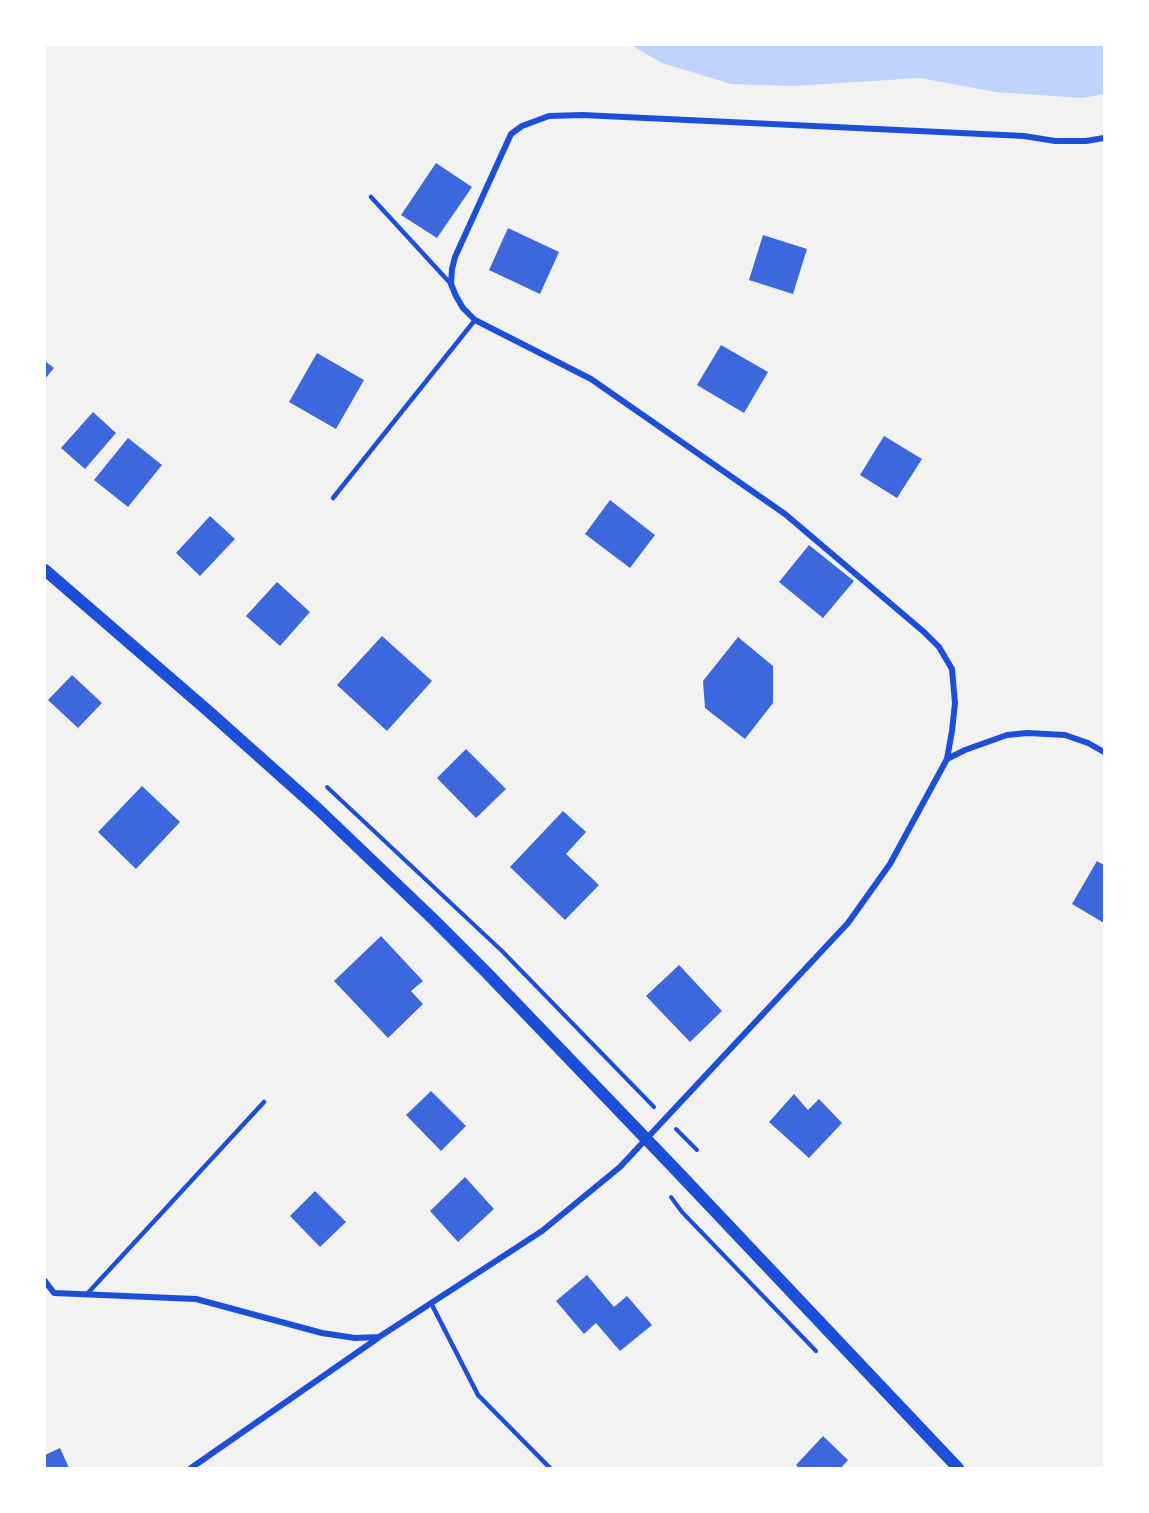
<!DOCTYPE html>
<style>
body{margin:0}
#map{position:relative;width:1149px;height:1513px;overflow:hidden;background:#f2f2f2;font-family:"Open Sans",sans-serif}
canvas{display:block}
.frame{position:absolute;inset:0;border:46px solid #fff;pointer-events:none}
</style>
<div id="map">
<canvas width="1149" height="1513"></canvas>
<div class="frame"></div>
</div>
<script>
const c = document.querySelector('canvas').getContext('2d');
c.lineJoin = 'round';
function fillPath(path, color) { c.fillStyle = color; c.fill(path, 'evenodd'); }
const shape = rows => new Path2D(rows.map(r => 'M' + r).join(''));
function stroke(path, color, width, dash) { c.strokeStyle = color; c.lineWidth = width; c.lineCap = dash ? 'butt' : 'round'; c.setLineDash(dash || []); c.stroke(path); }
const water = shape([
 [631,45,1104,45,1104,94,1082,98,996,92,920,78,793,86,731,84,662,63]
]);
const building = shape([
 [436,163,472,187,437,238,401,215],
 [508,228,559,252,540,294,489,270],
 [763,235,807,249,793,294,749,280],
 [721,345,768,372,744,413,697,385],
 [317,353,364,380,336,429,289,402],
 [45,361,54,368,45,379],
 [93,412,116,433,85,469,61,448],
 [884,436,922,459,897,498,860,475],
 [128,438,162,465,128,507,94,480],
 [610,500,655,535,630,568,585,534],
 [210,516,235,539,200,576,176,553],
 [809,545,854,581,823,618,779,582],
 [277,582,310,612,280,646,246,616],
 [382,636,432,681,387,731,337,685],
 [738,637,773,666,773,703,745,739,705,708,703,681],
 [72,675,102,703,78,728,48,700],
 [466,749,506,789,476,818,437,778],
 [142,786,180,822,136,869,98,832],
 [563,811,586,832,566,854,599,885,565,920,510,867],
 [1097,861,1104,865,1104,923,1072,904],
 [381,936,423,981,411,991,423,1004,388,1038,334,981],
 [679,965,722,1011,690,1042,646,996],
 [431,1091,466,1126,441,1151,406,1115],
 [794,1094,808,1110,819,1099,842,1123,809,1158,769,1122],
 [465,1177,494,1209,458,1242,430,1211],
 [315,1191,346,1222,320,1247,290,1216],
 [587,1275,614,1307,627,1296,652,1325,620,1351,596,1323,584,1334,556,1301],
 [823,1436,848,1460,841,1468,799,1468,796,1465],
 [60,1448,69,1468,45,1468,45,1455]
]);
const path = shape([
 [327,787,502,951,654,1107],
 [676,1129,697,1150],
 [671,1197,682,1212,816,1351]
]);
const service = shape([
 [371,197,451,284],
 [333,498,475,320],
 [87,1294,264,1102],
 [431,1303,478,1395,550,1468]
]);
const minor = shape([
 [947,759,952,731,955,703,952,669,939,647,924,632,785,514,591,379,475,320,463,308,456,296,451,284,452,269,455,257,511,134,522,126,549,116,582,115,1024,136,1055,141,1086,141,1104,138],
 [45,1281,54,1293,196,1299,322,1333,355,1338,379,1337,542,1231,620,1167,848,923,890,864,947,759,965,750,1007,735,1027,733,1065,735,1088,743,1104,752],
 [191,1468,378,1338]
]);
const secondary = shape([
 [45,570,207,710,318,809,433,919,487,973,675,1169,958,1468]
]);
fillPath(water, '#bfd3fe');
fillPath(building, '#3d67dc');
stroke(path, '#1d4ed8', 4);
stroke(service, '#1d4ed8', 4.5);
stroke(minor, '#1d4ed8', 6);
stroke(secondary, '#1d4ed8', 12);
</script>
